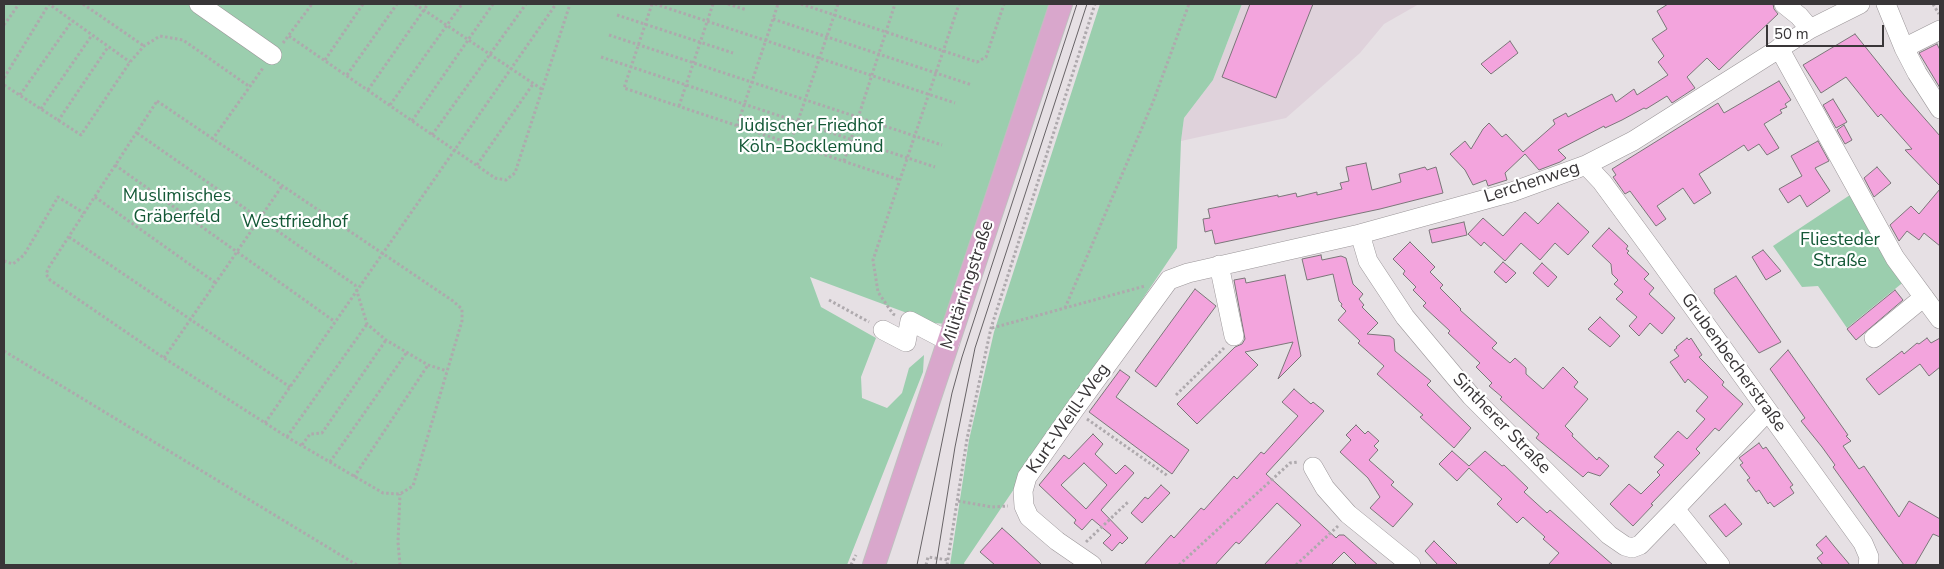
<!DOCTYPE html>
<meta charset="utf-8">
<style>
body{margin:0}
#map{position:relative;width:1944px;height:569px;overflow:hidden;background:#e6e0e4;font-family:"Nunito Sans",sans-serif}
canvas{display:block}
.frame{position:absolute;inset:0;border:5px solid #393638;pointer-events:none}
.scale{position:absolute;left:1766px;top:25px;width:118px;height:22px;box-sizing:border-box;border:2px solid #393638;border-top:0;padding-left:6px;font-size:15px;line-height:18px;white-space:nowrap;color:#393638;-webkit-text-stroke:4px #fff;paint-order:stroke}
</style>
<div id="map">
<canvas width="1944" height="569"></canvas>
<div class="frame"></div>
<div class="scale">50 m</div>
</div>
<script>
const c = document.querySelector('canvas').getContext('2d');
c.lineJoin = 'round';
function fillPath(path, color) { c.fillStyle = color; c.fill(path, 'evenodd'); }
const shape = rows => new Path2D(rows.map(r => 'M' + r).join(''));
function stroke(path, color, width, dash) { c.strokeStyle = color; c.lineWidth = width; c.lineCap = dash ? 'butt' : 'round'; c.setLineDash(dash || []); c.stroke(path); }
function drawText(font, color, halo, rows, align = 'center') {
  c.font = font + ' "Nunito Sans",sans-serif'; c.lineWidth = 4.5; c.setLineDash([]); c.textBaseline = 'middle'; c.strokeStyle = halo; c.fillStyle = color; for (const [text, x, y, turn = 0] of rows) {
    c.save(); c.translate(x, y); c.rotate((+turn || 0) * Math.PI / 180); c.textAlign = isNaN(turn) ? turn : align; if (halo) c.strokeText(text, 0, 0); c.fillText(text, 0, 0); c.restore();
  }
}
const built = shape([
 [1242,4,1419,4,1384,24,1360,53,1286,118,1181,141,1184,118,1213,80]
]);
const green = shape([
 [4,4,1053,4,947,324,934,323,810,277,821,307,876,338,861,377,862,398,887,408,902,393,909,368,924,355,923,372,847,565,4,565],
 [1100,4,1242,4,1213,80,1184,118,1181,141,1177,248,964,563,965,565,950,565,969,440,994,332],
 [1853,193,1906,280,1847,328,1818,286,1802,287,1773,246]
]);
const building = shape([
 [1250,4,1313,4,1276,98,1222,77,1250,4],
 [1668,4,1773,4,1774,9,1778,14,1719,70,1707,58,1687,77,1695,88,1672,103,1667,96,1646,109,1644,108,1622,120,1605,128,1604,126,1558,150,1566,158,1560,162,1539,170,1525,154,1505,173,1507,180,1488,186,1486,180,1473,185,1465,170,1450,154,1465,141,1471,149,1483,129,1489,123,1502,137,1506,134,1523,152,1555,124,1553,120,1566,113,1568,117,1612,94,1616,102,1634,89,1637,95,1668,75,1658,62,1664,56,1652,39,1667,29,1657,11,1668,4],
 [1855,34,1904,95,1940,136,1940,186,1905,150,1912,149,1881,114,1878,117,1846,77,1821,93,1803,65,1855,34],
 [1510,41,1518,53,1491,74,1481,64,1510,41],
 [1937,44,1940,50,1940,88,1919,53,1937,44],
 [1779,81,1791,100,1785,104,1787,107,1780,110,1782,113,1764,124,1779,148,1767,155,1759,144,1748,151,1744,145,1699,174,1711,193,1694,204,1683,188,1657,206,1666,219,1656,226,1630,191,1625,194,1613,177,1616,175,1612,169,1718,103,1724,113,1779,81],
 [1833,99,1847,122,1836,128,1823,105,1833,99],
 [1844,125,1852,140,1845,144,1837,130,1844,125],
 [1818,141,1829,161,1815,168,1830,191,1807,207,1800,195,1788,203,1779,189,1802,176,1791,156,1818,141],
 [1366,163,1372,190,1401,182,1399,174,1425,167,1427,170,1436,167,1443,193,1380,209,1215,244,1212,230,1205,232,1203,219,1210,218,1208,209,1278,195,1278,197,1296,193,1297,197,1317,192,1317,195,1342,189,1340,183,1349,181,1346,167,1366,163],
 [1877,167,1891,183,1874,197,1864,178,1877,167],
 [1940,189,1940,246,1924,233,1919,240,1907,231,1899,241,1890,225,1911,206,1919,214,1940,189],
 [1558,203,1589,232,1568,255,1555,243,1540,260,1521,243,1505,261,1484,242,1481,246,1468,234,1483,218,1503,236,1525,212,1538,224,1558,203],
 [1464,222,1467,235,1432,243,1429,230,1464,222],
 [1609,228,1628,246,1626,249,1629,251,1627,253,1649,274,1644,279,1654,288,1649,294,1675,318,1662,334,1650,323,1639,336,1629,326,1637,317,1616,299,1623,292,1614,284,1618,280,1612,274,1611,264,1592,246,1609,228],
 [1410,242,1435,267,1430,272,1443,285,1440,288,1461,309,1460,310,1497,343,1492,348,1510,363,1515,358,1526,368,1526,374,1543,389,1563,367,1578,382,1574,387,1588,399,1565,426,1573,434,1572,436,1597,460,1599,457,1609,466,1600,476,1588,472,1583,477,1536,438,1539,434,1500,399,1502,397,1489,386,1492,383,1476,367,1480,363,1448,333,1450,331,1423,306,1426,303,1413,290,1416,287,1403,274,1405,271,1393,259,1410,242],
 [1763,250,1781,271,1766,280,1752,257,1763,250],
 [1321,255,1322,260,1341,256,1346,258,1353,284,1363,294,1359,299,1364,305,1362,307,1378,323,1367,334,1390,336,1394,339,1395,351,1431,381,1427,385,1471,428,1454,448,1420,417,1423,415,1377,374,1384,366,1358,343,1360,341,1338,320,1346,311,1341,306,1342,304,1339,301,1333,274,1307,280,1302,259,1321,255],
 [1503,262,1516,273,1506,283,1494,272,1503,262],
 [1542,263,1557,277,1548,287,1533,273,1542,263],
 [1285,275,1301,356,1278,379,1293,342,1245,352,1258,365,1197,424,1177,404,1235,347,1242,344,1245,339,1234,280,1245,278,1246,283,1285,275],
 [1736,276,1781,342,1759,353,1714,293,1715,291,1714,289,1736,276],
 [1195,289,1216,306,1156,387,1135,371,1195,289],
 [1895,290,1903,300,1856,340,1847,329,1895,290],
 [1600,317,1620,336,1610,347,1588,329,1600,317],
 [1687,338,1689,340,1691,338,1702,355,1699,357,1724,382,1722,385,1743,404,1719,431,1715,428,1696,449,1700,453,1651,504,1653,505,1633,526,1610,504,1629,484,1641,494,1660,475,1657,472,1664,465,1654,457,1678,431,1687,439,1705,419,1696,411,1708,397,1688,379,1685,383,1670,362,1679,356,1674,350,1677,348,1676,347,1687,338],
 [1927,338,1931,343,1940,338,1940,367,1929,376,1920,364,1879,395,1866,379,1902,351,1904,354,1917,343,1919,344,1927,338],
 [1788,350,1848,435,1846,436,1851,441,1843,446,1859,469,1864,466,1899,517,1909,501,1940,519,1940,537,1933,534,1915,565,1904,565,1879,531,1833,467,1835,465,1822,447,1801,421,1805,418,1770,369,1788,350],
 [1120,370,1130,377,1116,397,1189,450,1172,474,1089,412,1120,370],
 [1294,389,1311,404,1313,402,1324,411,1266,474,1336,538,1339,535,1344,535,1378,565,1357,565,1344,552,1331,565,1264,565,1301,525,1277,503,1239,544,1236,542,1215,565,1144,565,1171,535,1174,538,1201,508,1204,510,1234,476,1237,479,1261,452,1264,454,1298,416,1282,402,1294,389],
 [1356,425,1365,434,1368,431,1379,441,1374,446,1378,450,1369,460,1394,482,1391,485,1413,504,1393,527,1370,508,1380,497,1368,478,1340,452,1351,440,1346,435,1356,425],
 [1093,434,1103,444,1095,454,1116,474,1125,465,1134,473,1101,510,1128,538,1122,544,1120,542,1112,551,1103,543,1111,535,1092,519,1082,530,1074,523,1076,520,1039,485,1064,455,1069,459,1093,434],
 [1084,463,1107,485,1086,509,1061,485,1084,463],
 [1759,443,1763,449,1766,447,1793,485,1790,487,1794,493,1774,507,1770,502,1768,504,1759,490,1756,492,1747,480,1750,478,1740,465,1743,463,1739,458,1759,443],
 [1452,451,1469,466,1485,451,1502,466,1504,465,1528,488,1524,492,1547,513,1550,510,1613,565,1548,565,1559,553,1543,539,1545,537,1523,517,1517,523,1497,504,1502,499,1469,468,1457,481,1439,464,1452,451],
 [1161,485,1170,493,1142,523,1131,513,1145,497,1148,499,1161,485],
 [1725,504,1742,524,1726,537,1709,516,1725,504],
 [1002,528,1011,536,1042,565,995,565,980,552,1002,528],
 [1826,536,1834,546,1850,565,1823,565,1817,558,1823,553,1816,545,1826,536],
 [1434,541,1458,565,1438,565,1425,551,1434,541]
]);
const path = shape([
 [83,4,144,46],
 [415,4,543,90],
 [652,4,624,88,900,180],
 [655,4,955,103],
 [728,4,747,10],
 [801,4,977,62,986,57,1004,4],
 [1933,4,1939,14],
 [617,15,733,53],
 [773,19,972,85],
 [4,25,19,4],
 [609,35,942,145],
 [289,36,495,178,506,180,515,173,570,4],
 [283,43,312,4],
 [601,57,935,167],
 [325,60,363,4],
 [347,75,397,4],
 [4,78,49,4,130,62],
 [4,85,81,135,130,62,144,46,160,36,183,40,250,87],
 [368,90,428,4],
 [20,95,72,21],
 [157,101,453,301,462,309,462,321,413,486,400,494,383,493,287,437,164,358,50,280,46,274,49,267,157,101],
 [390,105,462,4],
 [679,106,713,4],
 [41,109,92,35],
 [58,121,108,47],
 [412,121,493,4],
 [737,126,778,4],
 [137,133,355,285,367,324,386,340,428,365,447,371],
 [432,135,526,4],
 [212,140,263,68],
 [790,144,838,4],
 [844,161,895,4],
 [115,165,334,321],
 [477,165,533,84],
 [95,197,216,283],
 [69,237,290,387],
 [4,261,13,264,24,255,58,197,84,213],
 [829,300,869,322],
 [1065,308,1153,102,1189,4],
 [895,315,893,314,878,292,873,260,959,4],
 [992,328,1145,286],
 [4,351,357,565],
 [164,358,282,186],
 [1176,395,1224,348],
 [1087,419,1168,476],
 [265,423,556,4],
 [287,437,367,324],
 [302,445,310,434,322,433,386,340],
 [330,462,407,352],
 [354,477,428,365],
 [958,501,992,507,1008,506],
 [1086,542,1129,501],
 [400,565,398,542,400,494],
 [851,565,856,555],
 [926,565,928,557,948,560],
 [947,565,967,439,991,328,1095,4],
 [1179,565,1290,463,1298,462],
 [1296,565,1338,526]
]);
const minor = shape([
 [199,4,272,55],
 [1784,4,1799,16,1810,29],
 [1886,4,1904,48,1917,73,1940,109],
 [1779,48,1895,258,1940,319],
 [1904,48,1940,30],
 [1586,165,1602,182,1652,250,1863,543,1869,557,1868,565],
 [1360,234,1368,261,1405,317,1471,396,1609,535,1625,546,1632,548,1640,545,1675,509,1720,565],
 [1219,265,1234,336],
 [883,330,906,342,910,321,950,342],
 [1874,338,1924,297],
 [1313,467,1325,488,1348,514,1411,565],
 [1675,509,1767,412],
 [1092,565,1057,541,1029,517,1024,506,1023,491,1027,477,1074,410,1169,280,1188,273,1360,234,1512,192,1586,165,1633,141,1810,29,1860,4]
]);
const major = shape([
 [874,565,1061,4]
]);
const tram = shape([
 [917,565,952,393,962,357,1077,4],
 [936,565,955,447,975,348,1087,4]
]);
const parkNames = [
 ["Jüdischer Friedhof",811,127],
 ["Köln-Bocklemünd",811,148],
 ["Muslimisches",177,197],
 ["Gräberfeld",177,218],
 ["Westfriedhof",295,223],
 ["Fliesteder",1840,241],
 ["Straße",1840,262]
];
const streetNames = [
 ["Lerchenweg",1532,183,-18],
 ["Militärringstraße",968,285,-72],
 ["Grubenbecherstraße",1733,363,54],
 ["Kurt-Weill-Weg",1069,419,-55],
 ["Sintherer Straße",1501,424,46]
];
fillPath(built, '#dfd2db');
fillPath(green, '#9bceae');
fillPath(building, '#f3a4dd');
stroke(building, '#7b7679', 1);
stroke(minor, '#9b9699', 20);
stroke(major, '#c0bfbf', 24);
stroke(path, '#aea9ad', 3, [2.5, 2.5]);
stroke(minor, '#fff', 19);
stroke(major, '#d9a7cc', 22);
stroke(tram, '#676366', 1);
drawText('18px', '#135836', '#fff', parkNames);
drawText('18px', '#393638', '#fff', streetNames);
</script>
